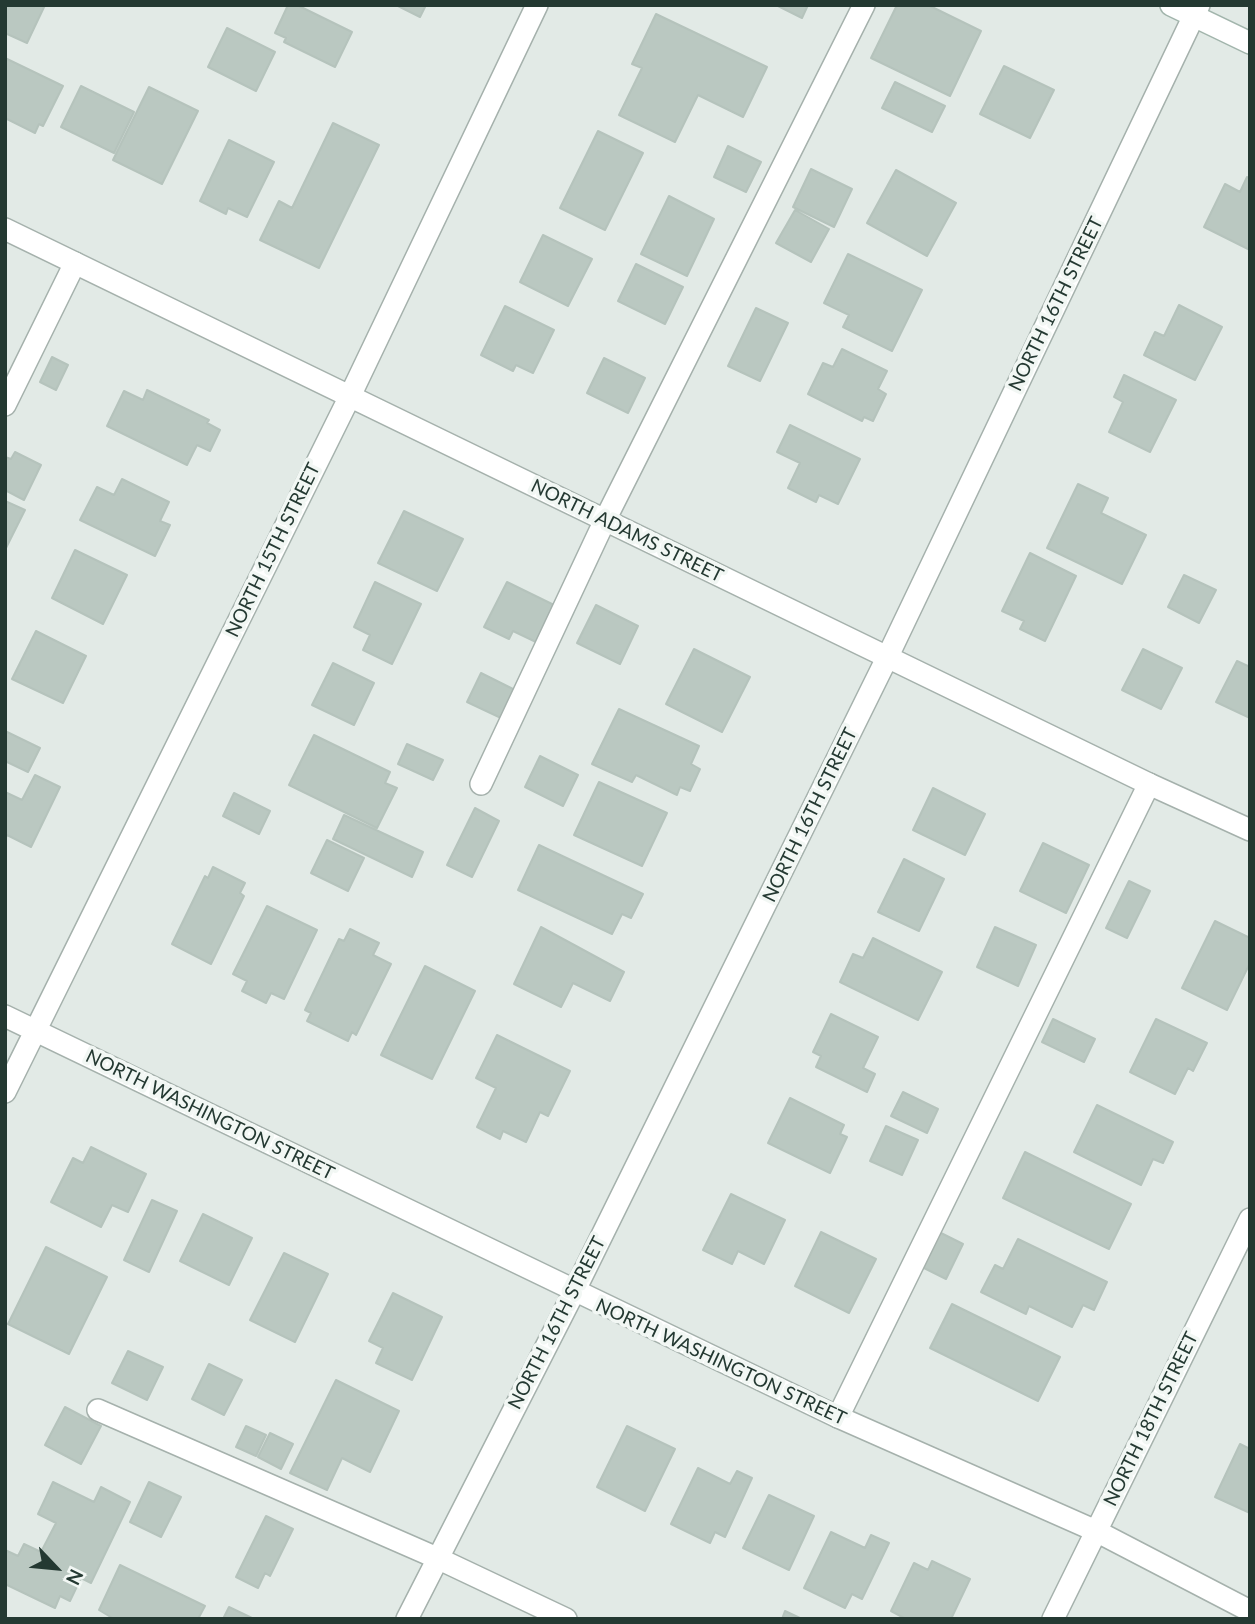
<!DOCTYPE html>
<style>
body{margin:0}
#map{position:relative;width:1255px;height:1624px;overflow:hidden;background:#e2eae6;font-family:Lato,sans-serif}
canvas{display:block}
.frame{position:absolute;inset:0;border:7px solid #243932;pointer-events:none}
.north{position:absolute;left:21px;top:1533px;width:70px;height:70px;-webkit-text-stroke:5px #f2f7f4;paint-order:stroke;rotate:116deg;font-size:19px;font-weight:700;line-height:28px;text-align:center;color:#243932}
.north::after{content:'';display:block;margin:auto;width:24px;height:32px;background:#243932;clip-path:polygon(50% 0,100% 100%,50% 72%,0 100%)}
</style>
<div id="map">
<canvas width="1255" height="1624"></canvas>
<div class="frame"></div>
<div class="north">N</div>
</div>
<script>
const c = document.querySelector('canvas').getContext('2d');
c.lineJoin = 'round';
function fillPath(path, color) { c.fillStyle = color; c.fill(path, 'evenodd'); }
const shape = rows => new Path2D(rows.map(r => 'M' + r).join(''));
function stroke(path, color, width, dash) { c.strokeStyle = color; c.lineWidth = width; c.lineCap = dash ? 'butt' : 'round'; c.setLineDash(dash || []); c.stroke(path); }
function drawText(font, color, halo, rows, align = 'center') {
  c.font = font + ' Lato,sans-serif'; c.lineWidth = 7; c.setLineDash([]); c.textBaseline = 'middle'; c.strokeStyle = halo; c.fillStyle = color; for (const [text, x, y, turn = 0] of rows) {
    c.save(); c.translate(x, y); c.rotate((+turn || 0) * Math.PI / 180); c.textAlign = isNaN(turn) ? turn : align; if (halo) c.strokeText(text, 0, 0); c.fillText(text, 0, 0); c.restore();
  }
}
const building = shape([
 [5,5,45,5,27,43,5,33,5,5],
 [288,5,297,5,352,32,335,67,284,42,286,38,275,33,288,5],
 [396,5,426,5,420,17,396,5],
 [776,5,808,5,802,18,776,5],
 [897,5,928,5,981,31,950,96,871,58,897,5],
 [656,14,767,67,743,117,698,95,675,142,619,115,642,68,632,64,656,14],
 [227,28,275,52,256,91,208,67,227,28],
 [5,58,63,86,43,126,39,124,35,133,5,118,5,58],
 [1004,66,1054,90,1030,138,980,114,1004,66],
 [895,82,945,106,932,132,882,108,895,82],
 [81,86,134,112,114,153,61,127,81,86],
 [149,87,198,111,162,184,113,160,149,87],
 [333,123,379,145,319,268,260,240,279,201,292,208,333,123],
 [598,131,643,153,605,230,560,208,598,131],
 [229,140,274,162,247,217,228,208,226,214,200,201,229,140],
 [728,146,761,162,746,192,714,177,728,146],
 [811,169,852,189,834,227,793,207,811,169],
 [896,170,956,203,927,256,867,223,896,170],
 [1247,177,1250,179,1250,250,1204,227,1225,184,1240,192,1247,177],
 [669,196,714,219,687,276,641,254,669,196],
 [795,210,829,229,811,262,776,243,795,210],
 [543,235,592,259,568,306,520,282,543,235],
 [848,254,922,290,892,351,843,327,849,315,824,303,848,254],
 [636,264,683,287,665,324,618,301,636,264],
 [1179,305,1222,327,1195,380,1144,355,1155,332,1164,336,1179,305],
 [505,306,554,330,533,373,516,365,513,371,481,355,505,306],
 [756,308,788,323,760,381,728,366,756,308],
 [842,349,887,371,878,389,886,394,873,421,864,417,862,421,808,394,823,363,833,367,842,349],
 [52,357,68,365,56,390,40,382,52,357],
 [604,358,645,378,628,413,587,393,604,358],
 [1124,375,1176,400,1150,452,1109,432,1123,402,1114,397,1124,375],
 [147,390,209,420,207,423,220,430,210,451,197,445,187,465,107,426,124,391,143,400,147,390],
 [790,425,860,459,838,504,819,495,816,502,788,488,800,463,777,452,790,425],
 [15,452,41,465,24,500,5,490,5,457,11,459,15,452],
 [122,479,169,502,160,521,170,525,155,556,80,520,97,487,114,495,122,479],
 [1078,484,1108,498,1101,513,1146,535,1122,584,1047,548,1078,484],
 [5,501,25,510,5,550,5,501],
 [404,511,463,539,437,591,378,563,404,511],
 [75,550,127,575,103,624,52,598,75,550],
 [1030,553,1076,576,1045,641,1020,629,1024,621,1002,611,1030,553],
 [1184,575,1216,590,1199,623,1168,607,1184,575],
 [375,582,421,604,392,664,363,650,370,635,354,627,375,582],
 [507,582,554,605,536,642,513,631,509,639,484,627,507,582],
 [596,605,638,626,620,664,577,643,596,605],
 [36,631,86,656,63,703,12,679,36,631],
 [694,649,750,677,722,732,666,704,694,649],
 [1143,649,1182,668,1161,709,1122,690,1143,649],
 [1237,661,1250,667,1250,718,1216,702,1237,661],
 [333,663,374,683,354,725,312,705,333,663],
 [481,673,515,690,501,718,467,702,481,673],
 [619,709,699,746,691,764,700,769,690,791,680,787,677,795,636,775,632,782,592,764,619,709],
 [5,731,40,748,28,772,5,761,5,731],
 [314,735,390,772,385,783,397,788,377,828,289,785,314,735],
 [407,744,443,760,433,780,398,764,407,744],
 [540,756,578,775,563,806,525,787,540,756],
 [35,775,60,787,31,847,7,835,5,840,5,792,22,800,35,775],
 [599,782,667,813,642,866,574,835,599,782],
 [933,788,985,814,965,855,913,830,933,788],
 [234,793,270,811,259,834,223,816,234,793],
 [475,808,499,821,472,877,447,865,475,808],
 [344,815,423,852,412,877,333,839,344,815],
 [327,840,364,858,348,891,311,873,327,840],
 [1043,843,1089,865,1066,913,1020,891,1043,843],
 [539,845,643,894,631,918,622,914,612,934,518,890,539,845],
 [904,859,944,879,919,931,878,912,904,859],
 [213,867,245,883,240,893,244,896,211,964,172,944,205,876,208,878,213,867],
 [1129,881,1150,891,1127,938,1106,928,1129,881],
 [267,906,317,930,284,999,271,993,266,1003,242,991,247,981,233,974,267,906],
 [1215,921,1250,938,1250,963,1227,1010,1182,988,1215,921],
 [541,927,624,972,610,1001,573,983,561,1007,514,984,541,927],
 [995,927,1036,945,1018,986,977,967,995,927],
 [350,929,379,943,373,955,391,964,356,1035,352,1032,348,1041,307,1021,311,1013,305,1010,339,939,344,941,350,929],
 [873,938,942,972,918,1020,840,982,853,954,863,958,873,938],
 [425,966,475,991,432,1079,381,1055,425,966],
 [831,1014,878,1037,863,1068,875,1074,867,1092,816,1067,821,1056,813,1052,831,1014],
 [1053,1019,1095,1039,1084,1062,1042,1042,1053,1019],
 [1156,1019,1207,1043,1193,1071,1188,1068,1175,1094,1130,1072,1156,1019],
 [497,1035,570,1071,548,1116,540,1112,526,1142,503,1131,500,1139,477,1127,496,1088,476,1078,497,1035],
 [903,1092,938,1109,927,1133,891,1116,903,1092],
 [790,1098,844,1125,840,1134,847,1137,830,1173,768,1143,790,1098],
 [1097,1105,1173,1142,1163,1163,1153,1159,1141,1185,1074,1152,1097,1105],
 [886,1126,918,1140,902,1175,870,1161,886,1126],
 [91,1147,146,1174,128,1212,112,1205,101,1227,51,1202,73,1158,83,1163,91,1147],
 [1025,1152,1131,1204,1109,1249,1003,1198,1025,1152],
 [731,1194,785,1220,764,1264,738,1251,732,1264,703,1250,731,1194],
 [152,1200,177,1211,149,1272,124,1260,152,1200],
 [203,1214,252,1238,229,1285,180,1261,203,1214],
 [821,1232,876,1259,849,1313,795,1286,821,1232],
 [939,1232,963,1244,946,1279,922,1267,939,1232],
 [1018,1239,1107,1282,1094,1310,1083,1305,1072,1327,1029,1306,1026,1314,981,1292,995,1265,1003,1269,1018,1239],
 [46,1247,107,1277,69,1354,8,1324,46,1247],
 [284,1253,328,1274,295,1342,250,1320,284,1253],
 [393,1293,442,1317,412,1380,376,1363,383,1348,369,1341,393,1293],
 [952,1304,1060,1357,1038,1401,930,1348,952,1304],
 [128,1351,163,1367,147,1400,112,1383,128,1351],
 [209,1364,242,1380,224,1415,192,1399,209,1364],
 [336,1380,399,1411,370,1472,342,1458,327,1490,290,1473,336,1380],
 [65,1407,101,1426,81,1464,45,1445,65,1407],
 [246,1426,266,1435,256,1456,236,1447,246,1426],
 [627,1426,675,1449,645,1511,597,1487,627,1426],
 [270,1433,293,1444,281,1469,258,1457,270,1433],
 [1240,1444,1250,1449,1250,1513,1215,1497,1240,1444],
 [698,1468,730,1484,737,1471,752,1478,725,1537,715,1532,710,1543,671,1524,698,1468],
 [53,1482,94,1502,101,1487,130,1502,91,1583,81,1578,70,1601,60,1596,55,1608,5,1584,5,1550,18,1556,24,1544,41,1552,56,1523,38,1514,53,1482],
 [149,1482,181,1497,161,1537,130,1522,149,1482],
 [769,1495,814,1516,789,1570,743,1548,769,1495],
 [266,1516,293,1529,270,1576,265,1573,258,1588,236,1577,266,1516],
 [831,1532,865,1548,871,1535,889,1543,862,1599,852,1594,845,1608,804,1588,831,1532],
 [932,1561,970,1579,951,1619,906,1619,891,1611,914,1563,928,1570,932,1561],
 [120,1565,205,1606,198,1619,114,1619,99,1610,120,1565],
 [229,1607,254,1619,223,1619,229,1607],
 [785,1611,802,1619,782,1619,785,1611]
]);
const lane = shape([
 [5,405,75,263],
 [481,784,605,520,864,5],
 [98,1410,437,1558,566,1619],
 [838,1417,1149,784]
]);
const street = shape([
 [5,229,1149,784,1250,830],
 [5,1016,838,1417,1096,1531,1250,1611],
 [5,1092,350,396,537,5],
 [407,1619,574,1292,887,658,1199,5],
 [1053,1619,1250,1219]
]);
const secondary = shape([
 [1171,5,1250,43]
]);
const streetNames = [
 ["NORTH 16TH STREET",1056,304,-64],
 ["NORTH ADAMS STREET",627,531,26],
 ["NORTH 15TH STREET",273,550,-64],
 ["NORTH 16TH STREET",810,815,-64],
 ["NORTH WASHINGTON STREET",210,1115,26],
 ["NORTH 16TH STREET",557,1323,-63],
 ["NORTH WASHINGTON STREET",721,1362,25],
 ["NORTH 18TH STREET",1151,1419,-64]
];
fillPath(building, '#bac8c1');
stroke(building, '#b5c3bc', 2);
stroke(lane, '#a5b1ac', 24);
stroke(street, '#a5b1ac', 24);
stroke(secondary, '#a2b5ac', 24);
stroke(lane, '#fff', 21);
stroke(street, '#fff', 21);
stroke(secondary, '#fff', 21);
drawText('19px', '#243932', '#f2f7f4', streetNames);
</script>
